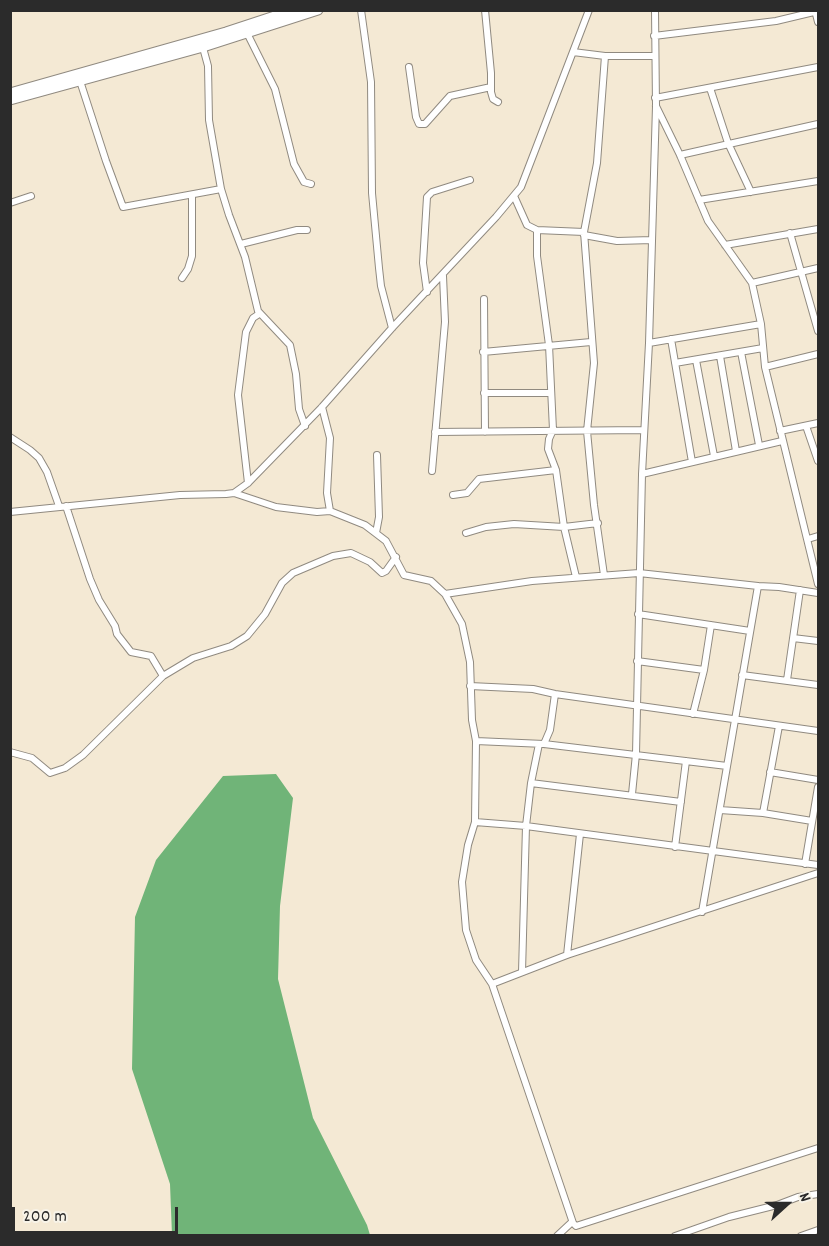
<!DOCTYPE html>
<style>
body{margin:0}
#map{position:relative;width:829px;height:1246px;overflow:hidden;background:#f4e9d4;font-family:Dekko,sans-serif}
canvas{display:block}
.frame{position:absolute;inset:0;border:12px solid #2b2b2b;pointer-events:none}
.north{position:absolute;left:757px;top:1174px;width:60px;height:60px;-webkit-text-stroke:4px #f7f3e8;paint-order:stroke;rotate:69deg;font-size:16px;font-weight:700;line-height:24px;text-align:center;color:#2b2b2b}
.north::after{content:'';display:block;margin:auto;width:21px;height:27px;background:#2b2b2b;clip-path:polygon(50% 0,100% 100%,50% 72%,0 100%)}
.scale{position:absolute;left:12px;top:1207px;width:166px;height:27px;box-sizing:border-box;border:3px solid #2b2b2b;border-top:0;padding-left:8px;font-size:18px;line-height:21px;white-space:nowrap;color:#2b2b2b;-webkit-text-stroke:4px #f7f3e8;paint-order:stroke}
</style>
<div id="map">
<canvas width="829" height="1246"></canvas>
<div class="frame"></div>
<div class="north">N</div>
<div class="scale">200 m</div>
</div>
<script>
const c = document.querySelector('canvas').getContext('2d');
c.lineJoin = 'round';
function fillPath(path, color) { c.fillStyle = color; c.fill(path, 'evenodd'); }
const shape = rows => new Path2D(rows.map(r => 'M' + r).join(''));
function stroke(path, color, width, dash) { c.strokeStyle = color; c.lineWidth = width; c.lineCap = dash ? 'butt' : 'round'; c.setLineDash(dash || []); c.stroke(path); }
const forest = shape([
 [276,774,293,798,280,906,278,979,313,1118,367,1225,370,1235,172,1235,170,1184,132,1069,135,917,156,860,223,776]
]);
const minor = shape([
 [361,10,371,82,372,193,379,268,381,286,392,328],
 [485,10,491,73,491,92,493,99,498,102],
 [815,10,818,22],
 [247,33,275,89,294,164,304,182,311,184],
 [654,36,776,21,818,11],
 [202,44,208,66,209,120,221,189,229,215,245,257,258,311,290,345,296,374,299,409,305,426],
 [573,52,605,56,654,56],
 [409,67,416,117,419,124,425,124,450,96,491,87],
 [80,81,106,161,123,207,221,189],
 [710,88,728,143,751,192],
 [655,98,818,67],
 [656,106,680,155,708,221,752,283,761,324,765,367,818,584],
 [680,155,818,124],
 [514,196,527,225,537,230,584,232],
 [699,200,818,181],
 [10,203,31,196],
 [537,230,537,256,549,345,553,430,549,439,548,449,556,470,564,527,576,577],
 [790,233,818,331],
 [584,235,617,241,652,240],
 [241,244,297,230,307,230],
 [725,245,818,229],
 [182,278,188,269,192,256,192,195],
 [752,283,818,268],
 [427,292,423,263,427,197,432,192,470,180],
 [484,299,485,432],
 [671,339,692,462],
 [649,343,761,324],
 [483,352,591,342],
 [741,352,759,445],
 [720,356,736,451],
 [696,360,714,456],
 [675,363,763,348],
 [765,367,818,354],
 [484,393,551,393],
 [322,407,330,438,327,493,330,511],
 [806,426,818,461],
 [780,431,818,423],
 [435,432,644,430],
 [10,437,30,450,39,458,47,472,59,506],
 [432,471,445,322,443,276],
 [642,474,649,343,656,106,655,10],
 [248,483,238,395,246,332,253,318,259,314],
 [234,493,276,507,317,512,330,511,365,525,386,541,404,575,431,581,445,594,462,624,470,662,472,720,476,741,475,822,468,845,462,882,466,930,476,960,492,984,573,1223,576,1226,818,1148],
 [453,495,467,493,479,479,556,470],
 [66,506,90,579,99,600,115,626,117,634,131,652,151,656,163,676],
 [10,512,180,495,226,494,234,493,248,483,322,407,392,328,496,217,521,187,589,10],
 [376,533,379,517,377,455],
 [466,533,486,527,514,524,564,527,598,523],
 [808,539,818,536],
 [604,575,594,505,587,431,594,363,584,232,597,163,605,56],
 [445,594,532,581,639,573,758,586,779,587,818,593],
 [638,614,750,631],
 [793,638,818,641],
 [637,661,704,670],
 [742,675,818,685],
 [787,680,800,590],
 [470,686,533,689,555,694,818,731],
 [693,714,704,670,711,625],
 [476,741,544,744,727,766],
 [544,744,550,730,555,694],
 [10,752,32,758,50,773,65,768,83,755,163,676,193,658,231,646,247,636,265,614,282,583,293,573,333,556,351,553,370,562,382,573,386,571,396,557],
 [770,772,818,780],
 [531,783,681,802],
 [632,794,636,754,642,474,782,441],
 [720,810,763,813,812,821],
 [763,813,779,726],
 [475,822,526,826,818,865],
 [675,847,686,761],
 [805,864,818,787],
 [702,912,758,586],
 [567,955,580,834],
 [522,972,526,826,531,783,539,744],
 [492,984,567,955,818,873],
 [557,1236,572,1222],
 [675,1236,729,1217,777,1205,798,1197,818,1194],
 [801,1236,818,1230]
]);
const secondary = shape([
 [10,93,226,32,293,10],
 [10,100,203,47,318,10]
]);
fillPath(forest, '#70b478');
stroke(minor, '#908a80', 8);
stroke(secondary, '#908a80', 11);
stroke(minor, '#fff', 6);
stroke(secondary, '#fff', 9);
</script>
